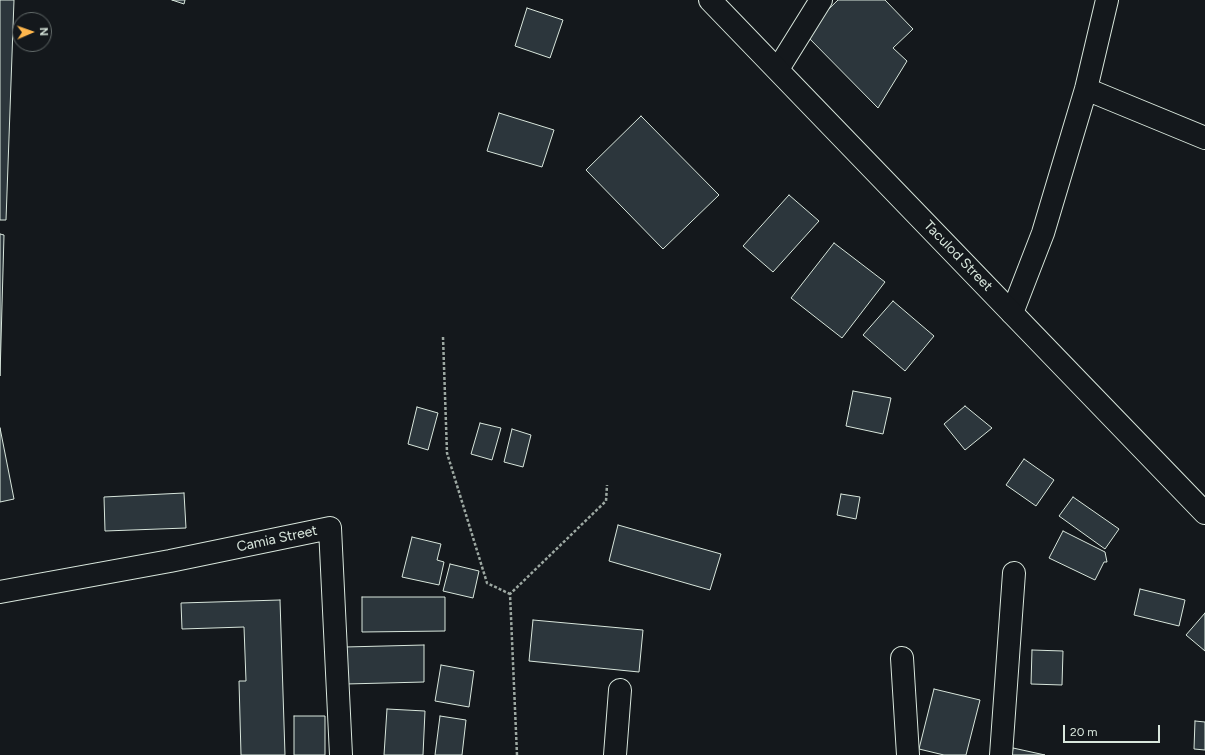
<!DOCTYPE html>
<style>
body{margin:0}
#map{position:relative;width:1205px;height:755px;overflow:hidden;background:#14181c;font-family:Figtree,sans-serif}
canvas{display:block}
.north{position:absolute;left:12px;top:12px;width:40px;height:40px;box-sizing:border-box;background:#14181c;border:1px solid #626a69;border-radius:50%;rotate:88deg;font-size:11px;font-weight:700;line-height:16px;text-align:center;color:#d8e6dc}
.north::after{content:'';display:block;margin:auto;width:14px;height:18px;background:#ffb74d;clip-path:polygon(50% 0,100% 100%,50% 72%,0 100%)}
.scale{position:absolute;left:1063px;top:725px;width:97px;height:18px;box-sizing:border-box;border:2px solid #d8e6dc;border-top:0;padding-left:5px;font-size:12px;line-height:14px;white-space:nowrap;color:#d8e6dc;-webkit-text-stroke:3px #14181c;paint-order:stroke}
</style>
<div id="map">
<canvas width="1205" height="755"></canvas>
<div class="north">N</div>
<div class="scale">20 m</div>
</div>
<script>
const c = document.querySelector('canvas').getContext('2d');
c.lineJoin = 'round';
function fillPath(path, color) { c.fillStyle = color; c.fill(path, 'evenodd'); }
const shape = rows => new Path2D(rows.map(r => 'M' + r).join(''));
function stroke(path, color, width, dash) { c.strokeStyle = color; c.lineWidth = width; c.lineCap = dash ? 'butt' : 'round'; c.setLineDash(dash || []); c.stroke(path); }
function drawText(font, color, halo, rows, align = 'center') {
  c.font = font + ' Figtree,sans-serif'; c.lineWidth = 3; c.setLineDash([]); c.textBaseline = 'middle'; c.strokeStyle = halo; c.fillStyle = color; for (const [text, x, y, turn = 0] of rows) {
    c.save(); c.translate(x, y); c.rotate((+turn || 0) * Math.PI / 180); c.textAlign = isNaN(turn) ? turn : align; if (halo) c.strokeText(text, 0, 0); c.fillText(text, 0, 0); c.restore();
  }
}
const building = shape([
 [0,0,14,0,6,220,0,220,0,0],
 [172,0,185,0,184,4,172,0],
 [838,0,885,0,913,29,893,48,907,61,878,108,804,33,838,0],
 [527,8,563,20,550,58,515,46,527,8],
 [499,113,554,130,542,167,487,151,499,113],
 [641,116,719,195,663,249,586,170,641,116],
 [789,195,819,221,773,272,743,246,789,195],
 [0,234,4,235,0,376,0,234],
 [834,243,885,282,842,338,791,298,834,243],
 [893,301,934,336,905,371,863,335,893,301],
 [853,391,891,398,883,434,846,426,853,391],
 [965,406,992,428,965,450,944,424,965,406],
 [417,407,438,413,428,450,408,444,417,407],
 [480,423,501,428,492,460,471,454,480,423],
 [0,428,14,499,0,502,0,428],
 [512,429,531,435,523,467,504,462,512,429],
 [1024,459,1054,480,1036,506,1006,485,1024,459],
 [184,493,186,528,105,531,104,497,184,493],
 [841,494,860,497,856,519,837,515,841,494],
 [1073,497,1119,529,1105,549,1059,516,1073,497],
 [618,525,721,554,710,590,609,561,618,525],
 [1063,531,1105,552,1107,562,1104,562,1095,580,1049,558,1063,531],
 [412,537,441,544,437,560,444,562,439,585,402,577,412,537],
 [450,564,479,571,473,598,443,591,450,564],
 [1140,589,1185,600,1179,626,1134,615,1140,589],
 [362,597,445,597,445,631,362,632,362,597],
 [280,600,285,755,241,755,239,681,246,681,244,627,182,629,181,603,280,600],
 [1205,613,1205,651,1186,635,1205,613],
 [533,620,643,630,639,672,529,661,533,620],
 [424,645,424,682,346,684,345,647,424,645],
 [1032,650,1063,651,1062,685,1031,684,1032,650],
 [441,665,474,671,469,707,435,701,441,665],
 [934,689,980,700,966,755,944,755,919,749,934,689],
 [387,709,425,711,423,755,384,755,387,709],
 [294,716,325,716,325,755,294,755,294,716],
 [440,716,466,720,462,755,435,755,440,716],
 [1195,721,1205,722,1205,750,1194,749,1195,721],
 [1013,748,1045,755,1012,755,1013,748]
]);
const path = shape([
 [443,337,447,453,487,583,510,594],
 [517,755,510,594,606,501,607,485]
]);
const street = shape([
 [778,69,821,0],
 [1086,89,1205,138],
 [1012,313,1043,233,1086,89,1107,0],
 [0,592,170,561,330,528,341,755],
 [902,658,908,755],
 [615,755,620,690],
 [1001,755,1014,573]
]);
const secondary = shape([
 [710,0,1205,513]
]);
const streetNames = [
 ["Taculod Street",958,256,46],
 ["Camia Street",277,539,-12]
];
fillPath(building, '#2c363c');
stroke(building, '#d8e6dc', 1);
stroke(street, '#d8e6dc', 24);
stroke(secondary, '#d8e6dc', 24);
stroke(path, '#9da8a2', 2.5, [3, 2]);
stroke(street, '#14181c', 22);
stroke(secondary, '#14181c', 22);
drawText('14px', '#d8e6dc', '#14181c', streetNames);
</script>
